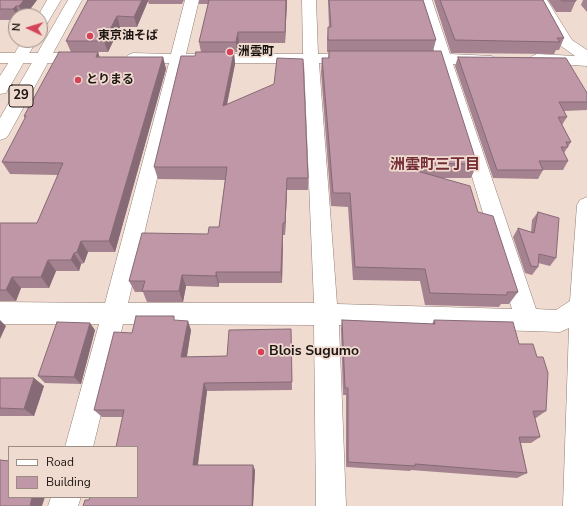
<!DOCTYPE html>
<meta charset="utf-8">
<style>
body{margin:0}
#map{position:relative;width:587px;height:506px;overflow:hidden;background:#f0dbd0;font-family:"Nunito Sans",sans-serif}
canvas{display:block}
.legend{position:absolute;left:8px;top:446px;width:130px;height:52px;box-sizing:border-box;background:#f0dbd0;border:1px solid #9b8c84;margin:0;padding:5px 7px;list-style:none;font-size:12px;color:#1c1511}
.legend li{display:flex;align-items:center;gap:8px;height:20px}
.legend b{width:20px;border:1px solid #9b8c84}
.north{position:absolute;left:8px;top:8px;width:40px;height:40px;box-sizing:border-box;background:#f0dbd0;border:1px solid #9b8c84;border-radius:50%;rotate:274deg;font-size:11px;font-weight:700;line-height:16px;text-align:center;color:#1c1511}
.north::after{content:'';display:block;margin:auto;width:14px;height:18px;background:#d4435a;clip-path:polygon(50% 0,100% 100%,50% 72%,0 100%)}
</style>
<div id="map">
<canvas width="587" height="506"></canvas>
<ul class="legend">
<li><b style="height:5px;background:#fff"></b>Road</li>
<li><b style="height:11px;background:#bf97a7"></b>Building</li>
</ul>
<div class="north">N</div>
</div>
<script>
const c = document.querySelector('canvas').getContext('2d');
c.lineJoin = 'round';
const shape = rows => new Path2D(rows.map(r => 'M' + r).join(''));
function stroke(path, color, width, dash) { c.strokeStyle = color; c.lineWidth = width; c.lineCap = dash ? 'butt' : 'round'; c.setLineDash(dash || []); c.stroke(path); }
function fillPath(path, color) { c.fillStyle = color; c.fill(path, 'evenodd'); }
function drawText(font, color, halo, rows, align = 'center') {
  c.font = font + ' "Nunito Sans","Noto Sans JP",sans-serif'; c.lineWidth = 3.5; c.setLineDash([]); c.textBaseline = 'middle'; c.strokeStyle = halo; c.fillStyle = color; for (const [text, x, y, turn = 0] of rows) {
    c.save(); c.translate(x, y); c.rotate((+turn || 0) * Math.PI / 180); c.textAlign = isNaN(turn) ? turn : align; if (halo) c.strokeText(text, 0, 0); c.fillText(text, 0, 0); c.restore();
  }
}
const minor = shape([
 [185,0,199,0,186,54,303,54,302,0,316,0,318,54,351,54,356,56,359,59,356,62,351,64,319,63,337,304,512,309,438,64,413,64,408,62,405,59,408,56,413,54,435,54,418,0,432,0,450,54,492,56,495,59,492,62,487,64,453,64,536,309,556,310,570,301,577,205,580,200,587,197,587,506,563,506,569,328,560,332,339,325,346,506,316,506,314,325,123,324,93,447,65,447,99,324,0,324,0,302,105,303,169,63,133,63,128,61,125,58,128,55,133,53,171,54,185,0],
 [184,63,304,63,314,303,128,303,184,63],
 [533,0,547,0,572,40,587,50,587,66,532,62,529,59,532,56,537,54,575,56,561,46,533,0],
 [0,53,85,53,90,55,93,58,90,61,85,63,0,63,0,53],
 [51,497,81,497,78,506,48,506,51,497]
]);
const major = shape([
 [47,0,61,0,45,27,40,28,40,16,38,16,47,0],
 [68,0,82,0,9,134,6,138,0,140,0,118,68,0],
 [23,40,37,40,6,93,0,94,0,76,23,40]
]);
const wall = shape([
 [0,0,37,0,25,16,16,16,16,20,0,20],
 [88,0,184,0,182,4,149,4,148,1,137,27,120,27,108,52,71,52,66,41],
 [199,0,287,0,285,43,239,43,237,52,234,52,235,64,227,104,308,178,308,190,287,190,285,235,283,235,282,283,219,283,219,287,186,286,183,302,147,302,143,292,135,292,129,281,208,234,219,227,225,180,158,179,154,167,195,56,201,52,199,42,208,4,199,4],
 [328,0,423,0,436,40,433,51,477,164,471,178,439,178,478,212,518,292,509,304,501,304,499,307,425,305,420,281,353,280,348,207,331,206,321,72,322,58,328,58,329,52,327,52,327,39,328,27,329,27],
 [434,0,543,0,564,38,559,50,556,50,554,54,451,53],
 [548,0,576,0,571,12,556,12],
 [583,0,587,0,587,12,581,5],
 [98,52,99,57,163,57,166,69,115,252,88,252,84,263,81,264,79,271,56,271,49,288,21,288,16,301,0,301,0,223,37,223,58,175,10,174,2,162,25,119,24,116],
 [458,57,587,93,587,110,564,111,567,117,562,125,571,142,564,153,568,161,563,170,542,170,543,170,538,179,493,178,455,66],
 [538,212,556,258,550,266,538,263,538,267,532,275,525,273,513,237,518,228,531,232,532,220],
 [342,320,432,324,434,320,519,344,546,411,536,418,535,418,540,437,531,443,521,443,527,473,517,478,411,470,410,471,346,467,346,395,343,395,341,329],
 [176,321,191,330,187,357,227,356,291,329,292,390,207,391,198,465,255,470,253,506,83,506,137,497,123,417,102,417,94,410],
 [95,330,81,384,45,383,38,376],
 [0,378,44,386,34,416,0,416]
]);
const shadedWall = shape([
 [24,0,37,0,25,16,24,16,19,6],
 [142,0,148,0,148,1,137,27,134,17],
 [286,0,287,0,285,43,285,32],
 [16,6,20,16,17,16,13,9],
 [117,16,120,27,108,52,104,41],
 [238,32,239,43,237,52,236,42],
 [98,52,102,64,96,57],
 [234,52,235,64,224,119,223,106],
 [163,57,166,69,115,252,109,241],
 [287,178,287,190,285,235,285,223],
 [283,223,283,235,282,283,281,272],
 [81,241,88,252,84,263,77,252],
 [74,253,81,264,79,271,71,260],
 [48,260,56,271,49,288,41,277],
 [216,272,219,283,219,287,216,276],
 [182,275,186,286,183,302,179,291],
 [12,277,21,288,16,301,6,290],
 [0,320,6,326,0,339],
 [188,321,191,330,185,366,181,357],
 [90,323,95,330,81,384,74,377],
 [34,378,44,386,34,416,24,409],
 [204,383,207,391,197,470,193,465],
 [253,465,255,470,253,506,252,506],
 [32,497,45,497,42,506,30,506]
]);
const building = shape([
 [0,0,24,0,19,6,16,6,13,9,0,9,0,0],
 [88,0,142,0,134,17,117,16,104,41,66,41,88,0],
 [209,0,286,0,285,32,238,32,236,42,199,42,209,0],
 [329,0,423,0,436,40,328,40,328,27,331,27,329,0],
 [440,0,543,0,564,38,557,38,560,42,455,40,440,0],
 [561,0,576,0,576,1,562,1,561,0],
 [329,51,441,51,477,164,397,163,396,165,470,186,478,212,493,216,518,292,507,292,507,295,430,293,425,269,355,267,350,193,333,193,322,58,329,58,329,51],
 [59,52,98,52,96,57,163,57,109,241,81,241,77,252,74,253,71,260,48,260,41,277,12,277,6,290,0,290,0,223,37,223,63,163,2,162,26,116,24,116,59,52],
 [196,52,234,52,223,106,274,84,277,58,303,59,308,178,287,178,285,223,283,223,281,272,216,272,216,276,182,275,179,291,142,291,145,281,129,281,142,233,208,234,209,227,219,227,227,167,154,167,181,56,195,56,196,52],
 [458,57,566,58,587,93,587,102,559,102,567,117,558,117,571,142,566,142,568,147,561,147,568,161,539,161,543,170,497,170,458,57],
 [538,212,559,218,556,258,539,254,538,267,531,266,518,228,534,233,538,212],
 [136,316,174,316,174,320,188,321,181,357,227,356,229,330,291,329,292,382,204,383,193,465,253,465,252,506,83,506,85,500,89,500,90,497,137,497,137,447,116,447,124,410,94,410,114,332,132,333,136,316],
 [342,320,435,324,434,320,513,322,519,344,533,344,537,357,543,357,548,373,546,411,533,411,540,437,519,437,527,473,415,464,415,466,348,462,348,388,345,388,342,320],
 [57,322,90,323,74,377,38,376,57,322],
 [0,378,34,378,24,409,0,408,0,378],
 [0,460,9,461,9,497,32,497,30,506,0,506,0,460]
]);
const markers = [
 [90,36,4,"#d4435a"],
 [230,52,4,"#d4435a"],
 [78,80,4,"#d4435a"],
 [261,352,4,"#d4435a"]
];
const farPoinames = [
 ["東京油そば",98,36],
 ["洲雲町",238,52],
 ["とりまる",86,80]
];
const shields = [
 [21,96,24]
];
const shieldNames = [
 ["29",21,96]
];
const poiNames = [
 ["Blois Sugumo",269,352]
];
const neighbourhoodNames = [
 ["洲雲町三丁目",435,165]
];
stroke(minor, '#927e75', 1);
stroke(major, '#927e75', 1);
fillPath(minor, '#fff');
fillPath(major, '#fff');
fillPath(wall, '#a48290');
fillPath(shadedWall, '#866a75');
fillPath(building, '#bf97a7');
stroke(building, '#866a75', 1);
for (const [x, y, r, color] of markers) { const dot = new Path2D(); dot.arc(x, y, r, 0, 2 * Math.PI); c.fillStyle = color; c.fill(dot); stroke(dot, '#f0dbd0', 1.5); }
drawText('bold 12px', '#1c1511', '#f0dbd0', farPoinames, 'left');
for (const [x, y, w] of shields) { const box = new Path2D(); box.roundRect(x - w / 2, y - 11, w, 22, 3); c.fillStyle = '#f0dbd0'; c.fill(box); stroke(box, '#1c1511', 1); }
drawText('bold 13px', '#1c1511', null, shieldNames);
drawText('bold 14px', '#1c1511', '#f0dbd0', poiNames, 'left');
drawText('bold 15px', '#732c35', '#f0dbd0', neighbourhoodNames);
</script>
